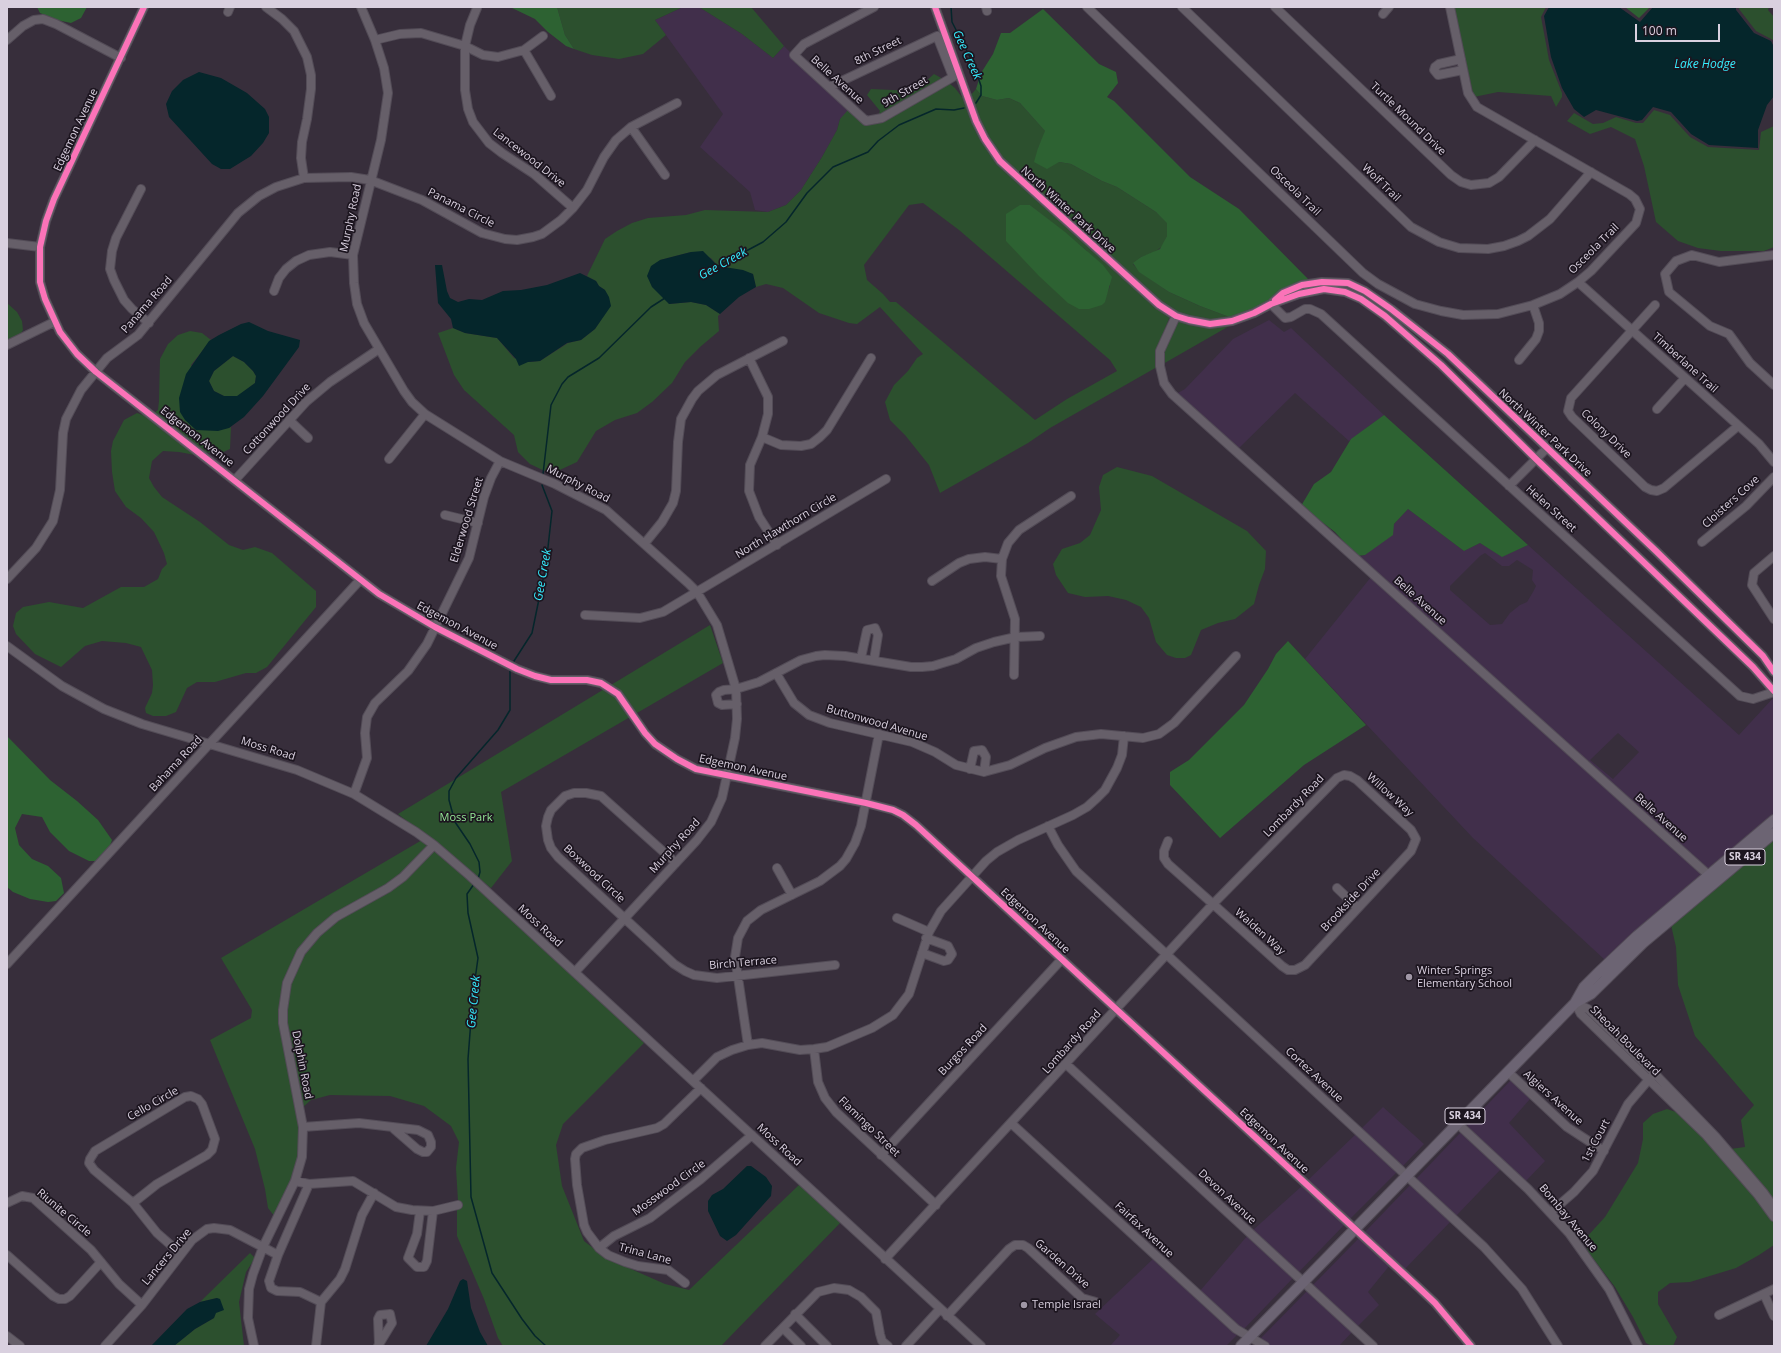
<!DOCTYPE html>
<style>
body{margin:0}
#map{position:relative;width:1781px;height:1353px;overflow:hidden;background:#372e3b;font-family:"Open Sans",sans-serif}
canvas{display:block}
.frame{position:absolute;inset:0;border:8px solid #d9d0df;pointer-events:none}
.scale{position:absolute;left:1635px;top:24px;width:85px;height:18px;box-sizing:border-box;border:2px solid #d9d0df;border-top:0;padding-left:5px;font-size:12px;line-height:14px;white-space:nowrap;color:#d9d0df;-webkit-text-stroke:3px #1c151f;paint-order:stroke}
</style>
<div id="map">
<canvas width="1781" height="1353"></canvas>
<div class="frame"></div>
<div class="scale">100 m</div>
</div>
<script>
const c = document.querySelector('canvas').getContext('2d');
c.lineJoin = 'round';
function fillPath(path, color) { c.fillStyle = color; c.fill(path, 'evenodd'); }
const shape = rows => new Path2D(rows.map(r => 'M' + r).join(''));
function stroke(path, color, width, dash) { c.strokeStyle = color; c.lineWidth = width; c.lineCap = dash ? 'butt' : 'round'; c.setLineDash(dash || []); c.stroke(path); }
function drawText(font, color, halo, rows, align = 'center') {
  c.font = font + ' "Open Sans",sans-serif'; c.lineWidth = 3.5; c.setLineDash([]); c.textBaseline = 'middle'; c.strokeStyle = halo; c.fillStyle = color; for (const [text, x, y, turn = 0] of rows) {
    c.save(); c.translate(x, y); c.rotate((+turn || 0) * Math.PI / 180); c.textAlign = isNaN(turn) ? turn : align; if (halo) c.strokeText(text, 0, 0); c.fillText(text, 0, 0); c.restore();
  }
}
const built = shape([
 [683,7,699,7,742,34,773,58,784,46,791,53,790,55,855,115,840,119,837,130,822,157,801,190,786,205,768,212,755,210,750,192,700,147,723,114,655,20],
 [1269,320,1284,332,1291,328,1384,415,1349,441,1295,393,1238,449,1176,394,1185,389,1233,339],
 [1408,509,1464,551,1480,543,1502,556,1528,545,1739,735,1774,697,1774,813,1707,870,1357,556,1365,555],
 [1485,553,1502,566,1509,566,1517,560,1533,570,1532,580,1536,586,1533,592,1527,602,1520,605,1510,613,1502,624,1490,625,1450,590,1450,586,1480,556],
 [1618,733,1639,752,1613,779,1590,760],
 [1371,577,1703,874,1605,960,1473,838,1305,659],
 [1511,1080,1530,1099,1509,1123,1545,1161,1525,1182,1466,1127],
 [1383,1107,1424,1144,1402,1167,1361,1129],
 [1462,1131,1501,1169,1456,1216,1416,1179],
 [1357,1133,1398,1171,1349,1220,1307,1181],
 [1412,1183,1452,1220,1404,1270,1364,1233],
 [1303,1185,1345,1224,1298,1273,1252,1231],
 [1248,1235,1294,1277,1243,1330,1199,1292],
 [1360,1237,1390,1265,1368,1292,1379,1305,1357,1327,1312,1286],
 [1153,1259,1238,1334,1226,1346,1110,1346,1120,1335,1095,1314],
 [1308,1290,1353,1331,1339,1346,1270,1346,1260,1339]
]);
const green = shape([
 [557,7,683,7,655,20,666,35,643,54,619,59,592,55,574,49,565,35],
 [699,7,751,7,784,46,773,58,742,34],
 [1453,7,1546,7,1541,17,1549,60,1562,93,1562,97,1556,107,1551,96,1498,92,1474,97],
 [1739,7,1769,7,1768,10,1774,17,1774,42,1773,40,1756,31,1739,9],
 [934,74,943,79,878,116,880,111,867,95,871,89,915,91],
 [949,83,955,88,965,101,982,140,1170,316,1157,350,1157,367,1050,428,1028,443,940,493,929,465,905,435,890,420,885,402,894,385,908,371,917,358,923,354,880,307,857,324,849,323,819,313,783,288,766,284,756,287,753,274,718,266,711,258,691,252,660,260,669,304,691,302,706,305,720,314,718,316,719,331,700,347,685,362,672,383,652,402,637,413,615,420,596,431,577,462,551,474,530,464,518,452,514,435,464,390,454,375,438,333,453,328,465,333,497,338,514,358,528,362,540,361,568,343,581,340,595,329,602,318,605,290,599,286,596,281,587,276,605,239,617,231,632,223,648,218,686,215,705,210,768,212,786,205,801,190,822,157,837,130,840,119,848,110,867,125],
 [923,203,959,230,1110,360,1117,371,1067,399,1035,420,896,302,890,302,883,294,867,280,864,265,909,205],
 [1030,205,1086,250,1110,286,1102,305,1051,286,1007,241,1007,214],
 [976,89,982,96,997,100,1009,98,1020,103,1046,132,1038,148,1059,162,1071,164,1102,181,1117,187,1156,212,1168,223,1167,236,1163,246,1153,253,1141,257,1133,264,1140,272,1169,292,1200,306,1232,318,1209,320,1189,317,1175,312,1161,303,1002,159,987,138,979,120,970,96],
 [1654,110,1670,115,1690,137,1708,147,1759,150,1761,132,1774,126,1774,247,1764,251,1721,251,1698,248,1678,241,1656,222,1644,166,1635,139,1611,127,1590,134,1567,121,1574,113,1593,124,1603,123,1616,117,1636,123,1643,123],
 [7,303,17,312,22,321,23,330,20,335,7,341],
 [1175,319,1231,325,1163,364,1163,352],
 [190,331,202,333,211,340,191,365,229,428,231,427,230,449,219,454,204,452,154,413,158,410,159,401,160,359,168,344,178,335],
 [233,356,244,362,253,371,256,376,255,383,237,397,224,396,214,391,209,381,214,371],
 [137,413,149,417,195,453,195,455,179,452,163,451,152,461,149,478,154,487,162,497,200,522,229,545,243,550,255,547,272,553,316,591,316,607,267,667,256,673,246,673,215,682,197,682,187,688,176,712,166,716,153,716,146,713,145,708,152,693,153,685,152,670,141,647,126,643,102,641,85,646,61,667,35,654,16,634,13,626,16,613,23,607,49,602,83,608,121,587,144,587,158,579,162,569,167,564,164,553,154,532,141,518,126,507,115,491,112,472,111,451,113,441,124,420],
 [1117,467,1152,476,1247,531,1266,551,1265,569,1259,585,1254,604,1235,619,1218,623,1201,630,1191,655,1185,658,1176,658,1167,655,1156,642,1149,618,1141,607,1126,600,1108,596,1085,597,1068,593,1056,575,1053,564,1062,549,1080,543,1090,535,1101,510,1099,487,1103,475],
 [710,625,723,663,501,792,512,861,491,888,398,814],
 [1774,839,1774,1203,1730,1149,1745,1147,1741,1120,1754,1105,1695,1036,1678,985,1676,947,1671,925],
 [422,840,430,845,411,865,386,886,334,914,323,923,306,939,298,951,281,996,299,1123,299,1156,293,1178,275,1217,268,1208,265,1189,255,1149,210,1040,251,1018,252,1010,221,958],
 [435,849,575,977,644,1043,563,1124,556,1145,562,1186,584,1241,606,1258,665,1284,689,1290,800,1184,841,1222,721,1346,503,1346,498,1338,484,1299,457,1236,457,1208,462,1207,459,1201,458,1201,456,1168,459,1142,451,1126,424,1106,390,1096,330,1095,311,1100,302,1108,286,1024,286,1010,290,984,304,954,319,935,338,920,405,879],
 [1667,1109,1679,1113,1704,1137,1756,1197,1774,1222,1774,1245,1759,1255,1736,1268,1690,1282,1670,1283,1658,1292,1658,1304,1677,1337,1673,1346,1652,1346,1646,1343,1633,1317,1615,1287,1589,1253,1584,1240,1605,1217,1638,1163,1643,1139,1643,1123,1653,1114],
 [250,1253,255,1258,246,1272,239,1302,244,1346,174,1346,195,1329,214,1318,217,1298,200,1302]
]);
const forest = shape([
 [37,7,87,7,81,18,71,23,57,20,40,13],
 [510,7,557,7,565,35,574,49,566,46,548,32,535,19],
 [1625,7,1650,7,1639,18],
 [1043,9,1099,64,1116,72,1118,83,1107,97,1114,101,1190,177,1239,209,1309,280,1252,310,1232,318,1200,306,1169,292,1139,272,1133,263,1141,257,1160,249,1167,236,1167,223,1156,212,1117,187,1102,181,1071,164,1059,162,1047,169,1034,162,1038,148,1045,131,1020,103,1009,98,997,100,982,96,976,89,981,73,993,54,1001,33,1010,33],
 [1020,205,1030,205,1065,232,1103,265,1112,277,1105,302,1102,305,1089,309,1079,309,1068,303,1039,276,1006,241,1006,214],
 [1384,415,1528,545,1502,557,1480,543,1464,551,1408,509,1394,524,1393,535,1365,555,1357,556,1335,532,1301,506,1314,484,1331,472,1351,439],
 [1288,641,1366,725,1304,765,1220,838,1170,785,1170,772,1189,760,1244,705,1268,669,1276,654],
 [7,736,50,780,77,801,98,820,112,840,109,848,97,861,89,861,69,851,50,832,42,817,22,814,15,828,19,845,32,859,48,866,61,878,64,893,56,901,48,902,30,899,13,892,7,887]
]);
const water = shape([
 [1549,7,1619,7,1640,22,1653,7,1736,7,1736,10,1754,33,1771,41,1774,47,1774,96,1767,105,1758,130,1758,148,1709,145,1691,134,1671,112,1653,107,1642,120,1637,121,1596,110,1584,117,1574,109,1562,88,1551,57,1544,16],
 [199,72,221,78,247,93,265,109,269,117,269,133,263,143,251,156,230,169,221,169,212,164,169,117,166,104,172,91,183,80],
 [703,251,718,266,743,270,753,274,756,287,739,297,720,314,706,305,691,302,669,304,652,287,647,276,651,266,660,260,691,252],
 [435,265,442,265,447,291,450,298,458,302,469,299,482,300,503,291,521,290,547,285,580,273,596,281,599,286,605,290,609,297,611,306,595,329,581,340,567,343,540,361,528,362,519,366,516,359,497,338,465,333,453,328,451,319,438,303],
 [249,322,268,331,300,340,299,347,263,396,244,417,229,428,218,431,196,430,185,420,180,412,179,398,186,374,209,341,219,335,241,324],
 [233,356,244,362,253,371,256,376,255,383,237,396,224,396,214,391,209,381,214,371],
 [747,1166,751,1166,766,1177,772,1186,771,1196,736,1235,727,1241,720,1236,708,1211,708,1201,712,1195,723,1189],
 [463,1279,467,1281,471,1308,480,1332,488,1346,426,1346,448,1309,460,1281],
 [217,1298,220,1299,224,1310,216,1313,214,1318,195,1329,174,1346,151,1346,187,1309,200,1302]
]);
const stream = shape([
 [951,7,952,22,974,65,981,86,981,95,976,103],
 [718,266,763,242,786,222,807,193,833,167,868,152,878,141,899,125,936,109,954,110,964,108],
 [543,474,551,405,562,384,568,377,599,358,651,307,665,298],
 [514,661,532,633,546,565,552,511,542,485],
 [478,879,480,872,479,862,470,844,455,822,449,800,449,791,456,778,498,730,510,710,510,671],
 [474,884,467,894,468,913,478,958,473,994,468,1059,471,1197,492,1273,522,1319,535,1336,546,1346]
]);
const minor = shape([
 [144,7,54,199,46,221,40,247,40,282,45,299,60,332,77,354,96,372,379,594,435,627,517,669,535,676,551,680,587,680,601,683,618,694,645,733,655,744,677,759,696,769,866,803,893,810,903,815,916,825,1417,1286,1435,1303,1471,1346],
 [266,7,282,19,294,31,307,57,311,75,311,89,307,119,302,142,301,158,304,178],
 [361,7,375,40,384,68,388,93,381,140,353,255,354,283,357,304,364,323,404,391,412,402,425,414,500,461,555,484,606,510,688,583,697,592,717,625,736,689,737,719,735,738,722,798,711,822,697,840,575,972],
 [935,7,976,121,985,139,1000,161,1159,305,1176,316,1189,320,1210,324,1232,321,1254,313,1271,304,1299,294,1324,289,1345,292,1361,299,1385,316,1441,365,1536,459,1753,667,1774,691],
 [986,7,987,11],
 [1087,7,1363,273,1378,284,1415,304,1441,311,1463,315,1498,314,1533,305,1560,294,1578,282,1591,271,1636,223,1640,209,1635,199,1629,194,1477,107,1468,93,1450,7],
 [1182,7,1411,227,1439,242,1459,248,1488,249,1504,246,1518,241,1528,236,1550,219,1591,172],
 [1275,7,1451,175,1461,182,1471,185,1489,183,1499,177,1535,140],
 [477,8,470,25,465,46,465,90,468,109,473,122,489,143,502,153,534,174,573,208],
 [228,12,230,7],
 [1383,14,1389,7],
 [7,40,23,26,34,20,43,19,56,24,121,58],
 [375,40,400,34,421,33,465,46,483,55,498,57,524,50,543,36],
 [524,50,551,96],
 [1461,59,1439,64,1435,67,1434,70,1438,75,1463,70],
 [829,87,937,36,953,77,882,118,866,121,794,55,804,44,874,7],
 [631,127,665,175],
 [141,189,116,238,112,251,110,269,114,280,124,300,132,309,149,323],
 [7,243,40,247],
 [1774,255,1719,262,1692,255,1676,261,1665,274,1669,292,1710,326,1729,334,1750,363,1774,385],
 [1578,282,1759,444,1774,462],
 [274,291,279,278,286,269,296,261,309,255,330,252,353,255],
 [1273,302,1283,293,1302,285,1322,282,1348,283,1365,291,1391,309,1448,354,1656,551,1763,656,1774,672],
 [1271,304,1285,318,1291,317,1305,309,1310,309,1321,314,1740,696,1753,699,1774,692],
 [1655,305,1571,398,1568,411,1572,417,1645,487,1651,490,1657,491,1664,488,1738,426],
 [1176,316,1160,351,1160,366,1164,383,1172,394,1713,879],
 [7,345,54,322],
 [749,358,768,397,768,414,762,437,750,465,749,491,759,517,777,545],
 [1519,360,1536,339,1539,331,1539,323,1533,305],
 [1657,409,1685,378],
 [289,420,308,438],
 [762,437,781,445,801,446,811,444,820,437,827,430,871,358],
 [389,459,425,414],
 [235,480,306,402,330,382,379,349],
 [1509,486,1547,448],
 [445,515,478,523],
 [1702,542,1746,506,1774,477],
 [645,543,662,522,673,503,676,491,678,442,681,419,692,399,698,391,717,375,783,341],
 [1774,556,1754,573,1752,585,1774,619],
 [7,579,36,548,53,521,60,490,63,433,66,419,81,390,107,358,138,335,238,213,259,196,276,187,304,178,351,177,370,180,422,200,482,233,505,239,517,240,533,237,542,234,561,220,573,208,587,190,604,157,616,140,631,127,677,103],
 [932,581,959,563,969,559,985,557,1002,559],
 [585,615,640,618,663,612,886,479],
 [7,646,62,686,104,709,142,724,297,770,354,794,416,832,434,845,470,876,981,1346],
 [861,658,867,630,875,628,878,635,874,660],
 [776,673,794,703,809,715,830,723,912,742,935,752,956,765,984,772,1010,765,1045,748,1076,737,1101,734,1143,738,1159,734,1174,723,1236,656],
 [1014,675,1015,619,1001,576,1002,559,1008,543,1019,530,1071,496],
 [737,704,722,705,718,703,716,695,719,692,724,690,736,689,759,682,801,660,816,656,825,655,845,656,911,667,922,667,933,666,956,659,976,648,994,642,1016,637,1040,636],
 [970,769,974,751,982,750,986,757,984,772],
 [354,794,367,758,365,733,367,717,375,703,408,671,427,644,469,558,484,497,491,478,500,461],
 [1048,826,1058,845,1076,871,1484,1247,1522,1289,1558,1346],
 [676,863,601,796,586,793,574,793,565,796,551,810,548,817,546,826,548,840,551,848,558,857,674,964,685,971,694,975,717,978,835,965],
 [777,868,792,895],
 [1337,888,1358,908],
 [897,918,929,932],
 [922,953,944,961,948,960,952,954,948,946,926,938],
 [7,964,360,580],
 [1575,1003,1581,1014,1706,1135,1758,1195,1774,1217],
 [1575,1003,1588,1009,1656,1075,1716,1137,1763,1192,1773,1206],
 [748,1045,735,957,738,938,747,921,761,910,820,881,840,866,846,859,855,843,861,826,879,734],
 [814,1049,818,1082,825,1098,836,1112,936,1205],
 [1066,1064,1373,1346],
 [1508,1072,1567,1127,1604,1151],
 [693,1081,717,1057,732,1050,748,1045,762,1043,800,1050,814,1049,827,1047,872,1028,893,1015,909,994,929,932,941,911,986,861,997,852,1018,840,1073,815,1087,807,1097,798,1105,790,1117,768,1122,755,1124,736],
 [1012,1124,1236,1329,1265,1346],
 [1458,1124,1528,1189,1569,1233,1609,1289,1638,1346],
 [303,1127,359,1123,418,1130,428,1135,431,1142,431,1147,427,1152,423,1152,417,1149,394,1129],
 [881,1155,1062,959],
 [295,1181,309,1184,353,1181,396,1207,412,1210,433,1211,458,1205],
 [309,1184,278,1255,269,1281,271,1288,277,1291,300,1292,321,1302],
 [7,1203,22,1196,33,1198,91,1250,119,1284,142,1305],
 [133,1203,157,1184,207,1155,212,1150,215,1139,202,1104,198,1099,191,1096,185,1097,95,1151,90,1159,89,1163,94,1170,133,1203,157,1233,181,1254],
 [420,1211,417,1234,408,1258,417,1267,424,1267,427,1261,433,1211],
 [1551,1212,1574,1192,1593,1171,1628,1104,1651,1077],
 [599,1248,614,1236,650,1218,701,1179,752,1135],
 [7,1255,53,1296,59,1299,65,1299,70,1296,101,1262],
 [885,1259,1213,904,1337,778,1344,775,1350,776,1357,780,1411,830,1416,839,1411,851,1305,965,1295,970,1288,970,1282,966,1213,904,1168,864,1164,858,1164,851,1168,841],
 [685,1283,668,1270,638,1266,625,1262,608,1255,599,1248,587,1232,584,1225,577,1185,575,1159,576,1154,582,1148,605,1140,657,1128,664,1124,701,1088],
 [1764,1294,1774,1316],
 [795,1314,827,1346],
 [1719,1315,1774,1289],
 [947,1316,1009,1249,1015,1245,1023,1245,1028,1248,1082,1298,1096,1302],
 [783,1328,801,1346],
 [7,1336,20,1346],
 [105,1346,142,1305,192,1240,207,1229,214,1228,230,1230,278,1255],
 [254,1346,248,1318,249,1289,253,1274,263,1247,295,1181,302,1157,303,1127,283,1023,283,1010,287,983,301,952,317,933,336,917,388,888,403,877,434,845],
 [316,1346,321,1302,340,1279,345,1269,362,1215,374,1193],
 [378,1346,392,1323,390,1314,380,1315,378,1319,379,1344],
 [765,1346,818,1292,834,1288,849,1290,861,1297,876,1312,880,1334,882,1341,888,1346],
 [906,1346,940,1309]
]);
const major = shape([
 [1575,1003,1591,994,1643,943,1774,833],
 [1241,1346,1575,1003,1584,987,1598,973,1637,936,1774,820]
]);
const cycleway = shape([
 [144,7,54,199,46,221,40,247,40,282,45,299,60,332,77,354,96,372,379,594,435,627,517,669,535,676,551,680,587,680,601,683,618,694,645,733,655,744,677,759,696,769,866,803,893,810,903,815,916,825,1417,1286,1435,1303,1471,1346],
 [935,7,976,121,985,139,1000,161,1159,305,1176,316,1189,320,1210,324,1232,321,1254,313,1271,304,1299,294,1324,289,1345,292,1361,299,1385,316,1441,365,1536,459,1753,667,1774,691],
 [1275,300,1283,293,1302,285,1322,282,1348,283,1365,291,1391,309,1448,354,1656,551,1763,656,1774,672]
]);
const markers = [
 [1409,977,4,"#a097a6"],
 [1024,1305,4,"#a097a6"]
];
const shields = [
 [1745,857,40],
 [1465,1116,40]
];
const shieldNames = [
 ["SR 434",1745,857],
 ["SR 434",1465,1116]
];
const streetNames = [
 ["8th Street",878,51,-26],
 ["Belle Avenue",837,80,42],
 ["9th Street",905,92,-30],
 ["Turtle Mound Drive",1408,119,44],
 ["Edgemon Avenue",76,130,-65],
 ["Lancewood Drive",529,158,38],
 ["Wolf Trail",1381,183,44],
 ["Osceola Trail",1295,191,44],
 ["Panama Circle",461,208,27],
 ["North Winter Park Drive",1068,210,42],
 ["Murphy Road",351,218,-78],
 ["Osceola Trail",1594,249,-45],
 ["Panama Road",147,305,-49],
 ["Timberlane Trail",1685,363,42],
 ["Cottonwood Drive",277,419,-47],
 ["North Winter Park Drive",1545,433,43],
 ["Colony Drive",1606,434,44],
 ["Edgemon Avenue",197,437,38],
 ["Murphy Road",578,484,27],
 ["Cloisters Cove",1731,502,-42],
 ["Helen Street",1551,509,42],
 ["Elderwood Street",467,520,-73],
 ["North Hawthorn Circle",786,526,-31],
 ["Belle Avenue",1420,601,42],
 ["Edgemon Avenue",457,626,28],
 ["Buttonwood Avenue",877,723,16],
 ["Moss Road",268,749,17],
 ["Bahama Road",176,764,-47],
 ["Edgemon Avenue",743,768,12],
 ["Willow Way",1390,795,42],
 ["Lombardy Road",1294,806,-46],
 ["Belle Avenue",1661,818,42],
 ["Murphy Road",675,846,-48],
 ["Boxwood Circle",594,874,43],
 ["Brookside Drive",1351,900,-47],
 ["Edgemon Avenue",1035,921,43],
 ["Moss Road",540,926,43],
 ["Walden Way",1260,932,42],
 ["Birch Terrace",743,963,-5],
 ["Sheoah Boulevard",1625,1041,45],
 ["Lombardy Road",1072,1042,-48],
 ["Burgos Road",963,1050,-47],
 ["Dolphin Road",302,1065,79],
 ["Cortez Avenue",1314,1075,43],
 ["Algiers Avenue",1553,1098,42],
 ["Cello Circle",153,1104,-30],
 ["Flamingo Street",869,1127,44],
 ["Edgemon Avenue",1274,1141,43],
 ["1st Court",1596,1141,-62],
 ["Moss Road",779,1145,43],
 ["Mosswood Circle",669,1188,-36],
 ["Devon Avenue",1227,1197,43],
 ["Riunite Circle",64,1213,40],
 ["Bombay Avenue",1568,1218,50],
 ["Fairfax Avenue",1144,1230,43],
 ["Trina Lane",645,1254,15],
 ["Lancers Drive",167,1257,-50],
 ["Garden Drive",1062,1264,41]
];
const parkNames = [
 ["Moss Park",466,818]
];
const poiNames = [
 ["Winter Springs",1417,971],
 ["Elementary School",1417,984],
 ["Temple Israel",1032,1305]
];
const waterNames = [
 ["Gee Creek",967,55,65],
 ["Lake Hodge",1705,65],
 ["Gee Creek",723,264,-29],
 ["Gee Creek",543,575,-80],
 ["Gee Creek",474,1002,-85]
];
fillPath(built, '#412f4b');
fillPath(green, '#2c502e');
fillPath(forest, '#2d6232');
fillPath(water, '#05262b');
stroke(stream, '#05262b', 1.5);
stroke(minor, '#534c57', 10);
stroke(major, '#534c57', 12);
stroke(minor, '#665f69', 8);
stroke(major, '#6c6473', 10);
stroke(cycleway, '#fb73b8', 6);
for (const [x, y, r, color] of markers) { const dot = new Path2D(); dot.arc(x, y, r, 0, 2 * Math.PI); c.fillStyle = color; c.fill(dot); stroke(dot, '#1c151f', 1.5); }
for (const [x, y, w] of shields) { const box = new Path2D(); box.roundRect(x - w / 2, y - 8, w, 16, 3); c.fillStyle = '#1c151f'; c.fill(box); stroke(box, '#d9d0df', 1); }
drawText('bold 10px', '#d9d0df', null, shieldNames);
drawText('11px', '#d9d0df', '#1c151f', streetNames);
drawText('11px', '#95e997', '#1c151f', parkNames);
drawText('11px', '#d9d0df', '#1c151f', poiNames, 'left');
drawText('italic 12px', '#35edfe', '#1c151f', waterNames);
</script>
